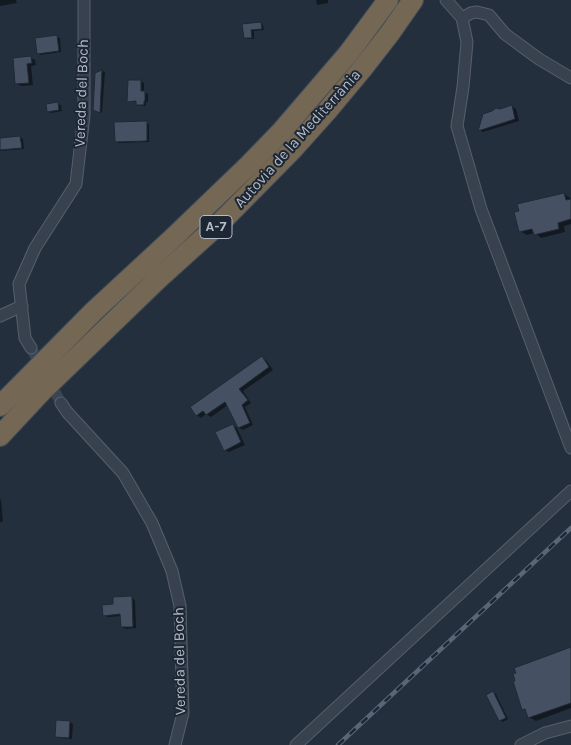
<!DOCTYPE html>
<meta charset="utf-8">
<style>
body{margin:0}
canvas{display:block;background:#242f3e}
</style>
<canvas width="571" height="745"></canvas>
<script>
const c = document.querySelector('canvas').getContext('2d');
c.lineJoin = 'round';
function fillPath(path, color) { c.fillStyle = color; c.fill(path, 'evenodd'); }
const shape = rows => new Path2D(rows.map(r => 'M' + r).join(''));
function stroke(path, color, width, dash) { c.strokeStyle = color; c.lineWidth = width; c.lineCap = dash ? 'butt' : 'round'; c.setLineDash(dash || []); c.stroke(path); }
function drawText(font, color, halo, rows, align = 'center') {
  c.font = font + ' Karla,sans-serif'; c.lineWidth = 4; c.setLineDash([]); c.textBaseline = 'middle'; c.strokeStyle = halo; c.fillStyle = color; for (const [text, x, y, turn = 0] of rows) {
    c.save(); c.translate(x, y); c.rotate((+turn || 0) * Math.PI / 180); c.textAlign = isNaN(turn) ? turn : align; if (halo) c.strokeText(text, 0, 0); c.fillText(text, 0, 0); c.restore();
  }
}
const shadow = shape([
 [0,0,16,0,17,3,0,6],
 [316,0,328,0,328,3,317,5],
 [261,24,263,25,264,30,254,31,254,39,248,39,245,38,244,25],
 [57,37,60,38,61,52,41,55,38,53],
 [31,58,35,60,36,65,31,66,33,85,21,86,16,83],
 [102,71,105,72,102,113,97,111,96,74],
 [141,81,144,83,144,92,148,94,148,102,146,102,146,106,140,106,137,104,137,102,131,102,129,101],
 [58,104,61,105,62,111,51,113,48,111],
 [511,106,516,109,519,121,483,132,479,130,500,110],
 [146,123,149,124,149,142,119,143,116,141],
 [20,137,23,139,24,149,0,151,0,140],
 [564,194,570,198,571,200,571,224,564,226,565,232,541,238,535,233,527,235,520,231],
 [262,358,266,360,273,370,243,391,251,403,245,407,253,425,243,430,239,428,228,405,211,417,206,414,201,418,197,415,192,408],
 [232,425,237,428,245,445,229,452,225,450],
 [0,499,1,500,3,522,0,522],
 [131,597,135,600,136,628,126,629,122,627,121,616,108,617,104,615,114,605],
 [571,649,571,708,536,721,529,717,528,712,523,709,517,681],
 [493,693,496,694,508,719,503,722,500,720],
 [58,721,70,722,73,724,72,739,60,738,57,736]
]);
const building = shape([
 [261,22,262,29,251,30,252,38,244,38,242,24,261,22],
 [57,35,59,51,37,54,35,38,57,35],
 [31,56,32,63,27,64,29,83,15,84,13,58,31,56],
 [102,70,100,113,93,110,95,73,102,70],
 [128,80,141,80,141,91,145,91,145,101,144,101,144,105,136,105,136,101,127,102,128,80],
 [58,102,59,110,47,112,46,104,58,102],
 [512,105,515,119,478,131,483,114,492,111,496,108,500,109,512,105],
 [147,121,147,141,115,142,114,122,147,121],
 [20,136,22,148,0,150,0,138,20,136],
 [564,193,566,200,571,199,571,219,558,223,559,229,534,235,532,229,519,232,514,212,519,211,517,204,564,193],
 [262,356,269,367,239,389,248,400,242,405,250,423,238,428,225,402,206,415,203,411,196,416,190,407,262,356],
 [233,424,241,442,224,451,215,432,233,424],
 [132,596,133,627,121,627,120,614,103,616,102,605,113,604,113,597,132,596],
 [571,647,571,703,528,718,525,709,522,710,513,681,515,681,513,674,516,673,514,668,571,647],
 [493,691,506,718,499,721,486,695,493,691],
 [56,720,70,721,69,738,55,737,56,720]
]);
const minorTunnel = shape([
 [31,348,61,403]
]);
const minor = shape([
 [446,0,462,18,467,42,463,87,457,126,481,209,571,448],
 [462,18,471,13,477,12,489,15,505,34,539,59,571,78],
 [0,316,22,306],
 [31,348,25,338,19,284,35,248,76,184,84,115,84,0],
 [61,403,67,412,123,473,152,523,172,571,180,606,183,713,175,745],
 [296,745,571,491],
 [521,745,545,733,571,726]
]);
const motorway = shape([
 [0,406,94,311,174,237,249,165,281,132,348,54,388,0],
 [0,436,43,390,159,278,220,223,292,150,327,111,362,69,390,33,413,0]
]);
const rail = shape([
 [338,745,571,528]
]);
const shields = [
 [216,227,32]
];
const shieldNames = [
 ["A-7",216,227]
];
const streetNames = [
 ["Vereda del Boch",82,93,-88],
 ["Autovia de la Mediterrània",298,139,-48],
 ["Vereda del Boch",180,661,-91]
];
fillPath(shadow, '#0007');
fillPath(building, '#455162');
stroke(building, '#1f2835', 1);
stroke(minorTunnel, '#3a4453', 11, [11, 5.5]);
stroke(minor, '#565f6c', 13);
stroke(motorway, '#434c59', 22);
stroke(minor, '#38414e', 11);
stroke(motorway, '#746855', 20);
stroke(rail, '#5a6575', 4.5);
stroke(rail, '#1d2633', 2.5, [8]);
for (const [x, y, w] of shields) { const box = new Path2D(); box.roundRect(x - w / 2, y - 11.5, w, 23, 4); c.fillStyle = '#1d2633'; c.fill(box); stroke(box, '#b4bcc9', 1); }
drawText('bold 14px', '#b4bcc9', null, shieldNames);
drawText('15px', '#b4bcc9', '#1d2633', streetNames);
</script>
